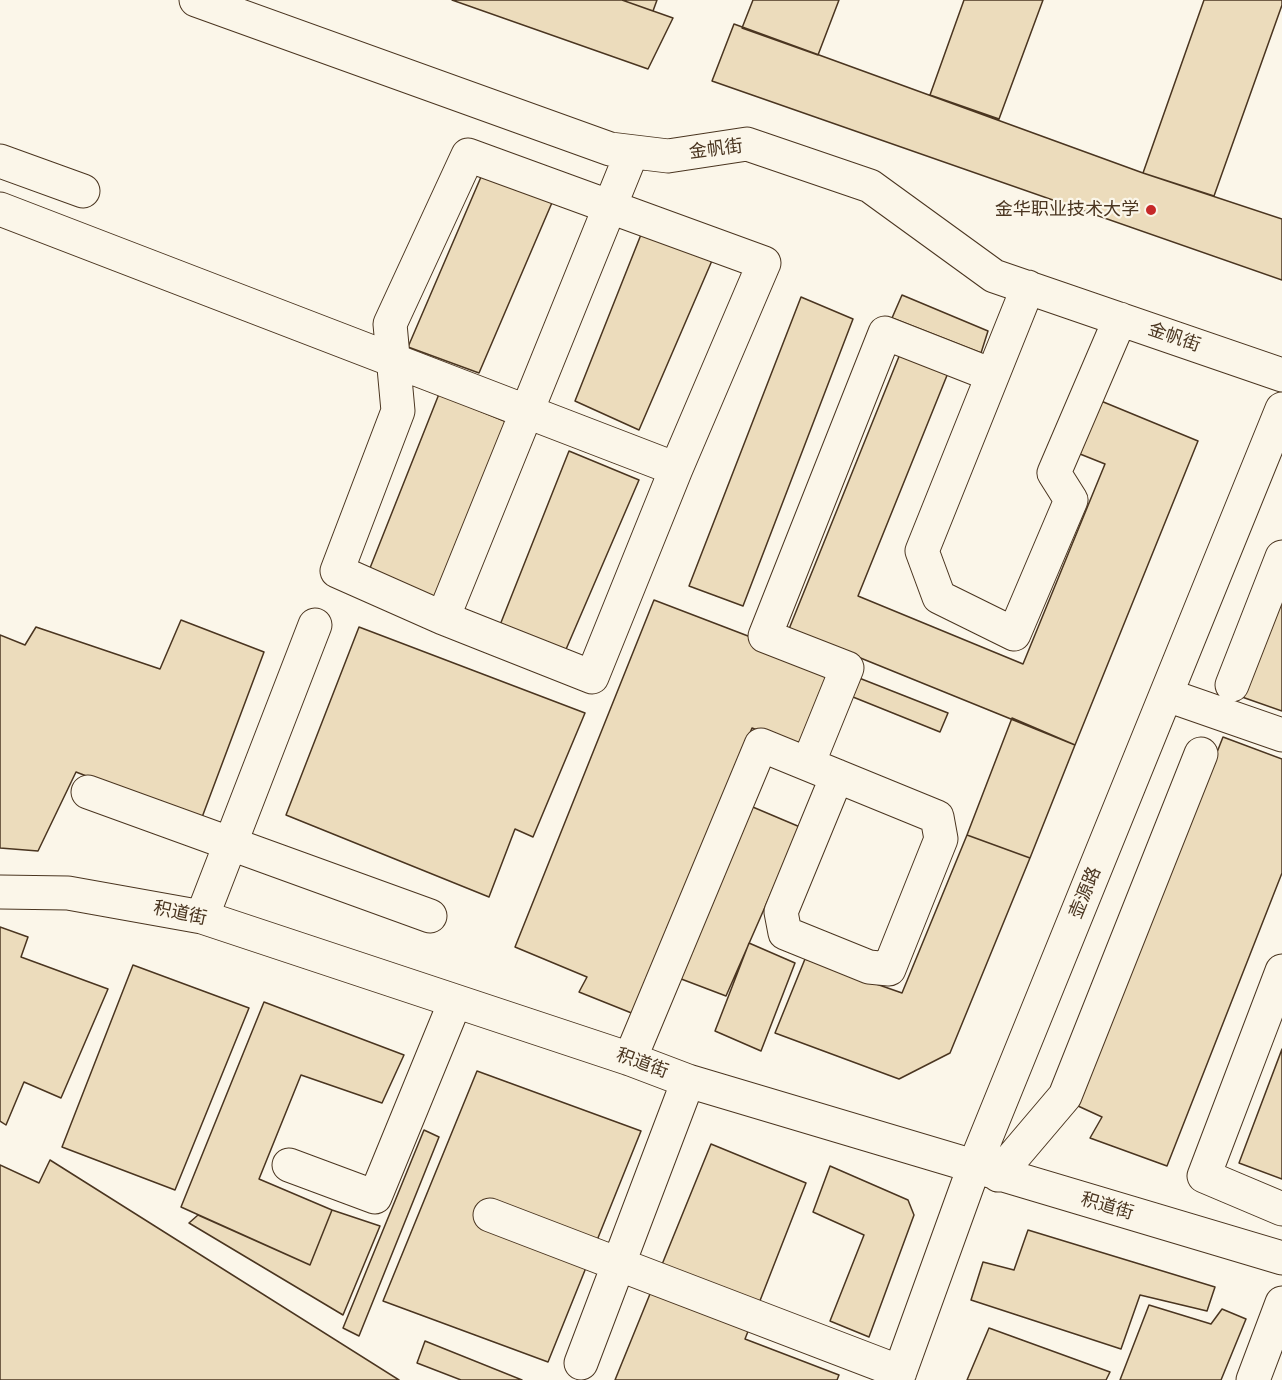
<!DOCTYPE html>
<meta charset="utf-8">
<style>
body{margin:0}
canvas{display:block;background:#fbf6e9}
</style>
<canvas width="1282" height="1380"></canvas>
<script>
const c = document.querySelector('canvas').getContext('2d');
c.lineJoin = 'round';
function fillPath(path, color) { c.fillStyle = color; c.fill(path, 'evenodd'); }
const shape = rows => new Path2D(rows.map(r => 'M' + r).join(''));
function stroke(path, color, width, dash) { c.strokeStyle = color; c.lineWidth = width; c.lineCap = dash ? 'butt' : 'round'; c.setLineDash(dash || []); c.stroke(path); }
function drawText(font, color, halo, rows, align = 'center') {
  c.font = font + ' "Times New Roman","Noto Sans SC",serif'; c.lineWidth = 4.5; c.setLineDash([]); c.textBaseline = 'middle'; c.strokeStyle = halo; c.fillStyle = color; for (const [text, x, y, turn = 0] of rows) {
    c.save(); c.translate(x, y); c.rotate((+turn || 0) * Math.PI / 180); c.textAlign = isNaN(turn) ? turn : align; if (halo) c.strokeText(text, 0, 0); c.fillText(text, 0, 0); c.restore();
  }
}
const building = shape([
 [452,0,622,0,673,18,648,69,452,0],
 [622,0,657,0,653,11,622,0],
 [753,0,839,0,818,55,742,28,753,0],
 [964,0,1043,0,999,119,930,95,964,0],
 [1204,0,1282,0,1282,5,1214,196,1143,173,1204,0],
 [734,24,1143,173,1282,219,1282,280,712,81,734,24],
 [484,170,554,198,479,373,408,347,484,170],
 [644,227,714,256,639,430,575,401,644,227],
 [902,295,988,331,981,353,892,318,902,295],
 [801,297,853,319,743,606,689,586,801,297],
 [902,349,950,368,858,596,1023,664,1105,464,1080,454,1101,401,1198,441,1075,745,789,629,902,349],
 [439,394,509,423,434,597,370,568,439,394],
 [569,451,639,480,564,654,500,625,569,451],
 [1282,594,1282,711,1242,697,1282,594],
 [654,600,842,672,808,749,752,728,639,1016,579,992,587,977,515,947,654,600],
 [181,620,264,652,201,820,76,772,38,851,0,848,0,635,25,645,36,627,160,669,181,620],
 [359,627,585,713,533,837,515,829,489,897,286,815,359,627],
 [854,676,948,713,940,732,848,695,854,676],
 [1012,718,1075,745,1030,858,967,835,1012,718],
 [1223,737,1282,759,1282,873,1167,1166,1090,1138,1102,1117,1078,1106,1223,737],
 [748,805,800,827,726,996,676,977,748,805],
 [967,835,1030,858,950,1053,899,1079,775,1033,805,959,902,993,967,835],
 [0,927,28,937,21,957,108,989,61,1098,24,1082,6,1125,0,1121,0,927],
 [749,943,795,963,761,1051,715,1031,749,943],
 [133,965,249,1008,175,1190,62,1147,133,965],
 [264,1002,404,1055,382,1103,301,1075,259,1179,332,1210,310,1265,181,1207,264,1002],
 [1282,1049,1282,1179,1239,1163,1282,1049],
 [477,1071,641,1131,548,1362,383,1301,477,1071],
 [424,1130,439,1137,359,1336,343,1328,424,1130],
 [711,1144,806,1183,745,1339,839,1375,837,1380,615,1380,711,1144],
 [50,1160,399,1380,0,1380,0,1165,39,1183,50,1160],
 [830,1166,908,1200,914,1215,869,1337,830,1321,864,1235,813,1212,830,1166],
 [332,1210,380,1226,343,1315,189,1223,198,1215,310,1265,332,1210],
 [1028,1230,1215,1287,1207,1311,1140,1295,1121,1349,971,1300,983,1262,1014,1270,1028,1230],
 [1149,1305,1211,1324,1222,1309,1246,1319,1221,1380,1120,1380,1149,1305],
 [989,1328,1110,1372,1106,1380,967,1380,989,1328],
 [425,1341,522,1380,461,1380,417,1363,425,1341]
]);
const minor = shape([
 [196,0,610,149,668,156,747,144,870,186,994,276,1282,375],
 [468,155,764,263,676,469,592,677,443,618,337,571,398,411,390,324,468,155],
 [0,161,83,191],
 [0,209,676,469],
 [1028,287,922,551,939,597,1014,634,1071,500,1054,473,1120,319],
 [443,618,632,152],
 [1232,685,1282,557],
 [1167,695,1282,735],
 [808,764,847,668,765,636,885,333,992,375],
 [88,792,430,916],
 [0,892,68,893,202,917,630,1059,688,1081,1282,1258],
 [202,917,315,625],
 [1282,971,1204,1176,1282,1209],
 [630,1059,761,745,937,817,941,839,889,969,869,967,785,933,781,912,837,776],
 [289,1165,375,1197,455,1002],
 [998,1175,1065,1096,1201,754],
 [490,1215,900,1372],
 [581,1363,688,1081],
 [897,1380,974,1167,1282,409],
 [1253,1380,1282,1303]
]);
const markers = [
 [1151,210,6,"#c62828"]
];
const streetNames = [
 ["金帆街",716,150,-7],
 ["金帆街",1174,338,19],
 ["壶源路",1086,893,-68],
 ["积道街",180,914,12],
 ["积道街",642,1064,20],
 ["积道街",1107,1207,16]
];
const poiNames = [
 ["金华职业技术大学",1139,210]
];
fillPath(building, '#ecdcbc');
stroke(building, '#4a3520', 1.5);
stroke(minor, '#4a3520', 35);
stroke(minor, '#fbf6e9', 33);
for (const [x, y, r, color] of markers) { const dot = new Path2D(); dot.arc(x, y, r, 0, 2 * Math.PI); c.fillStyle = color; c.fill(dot); stroke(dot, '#fbf6e9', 2); }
drawText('18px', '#4a3520', '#fbf6e9', streetNames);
drawText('18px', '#4a3520', '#fbf6e9', poiNames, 'right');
</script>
